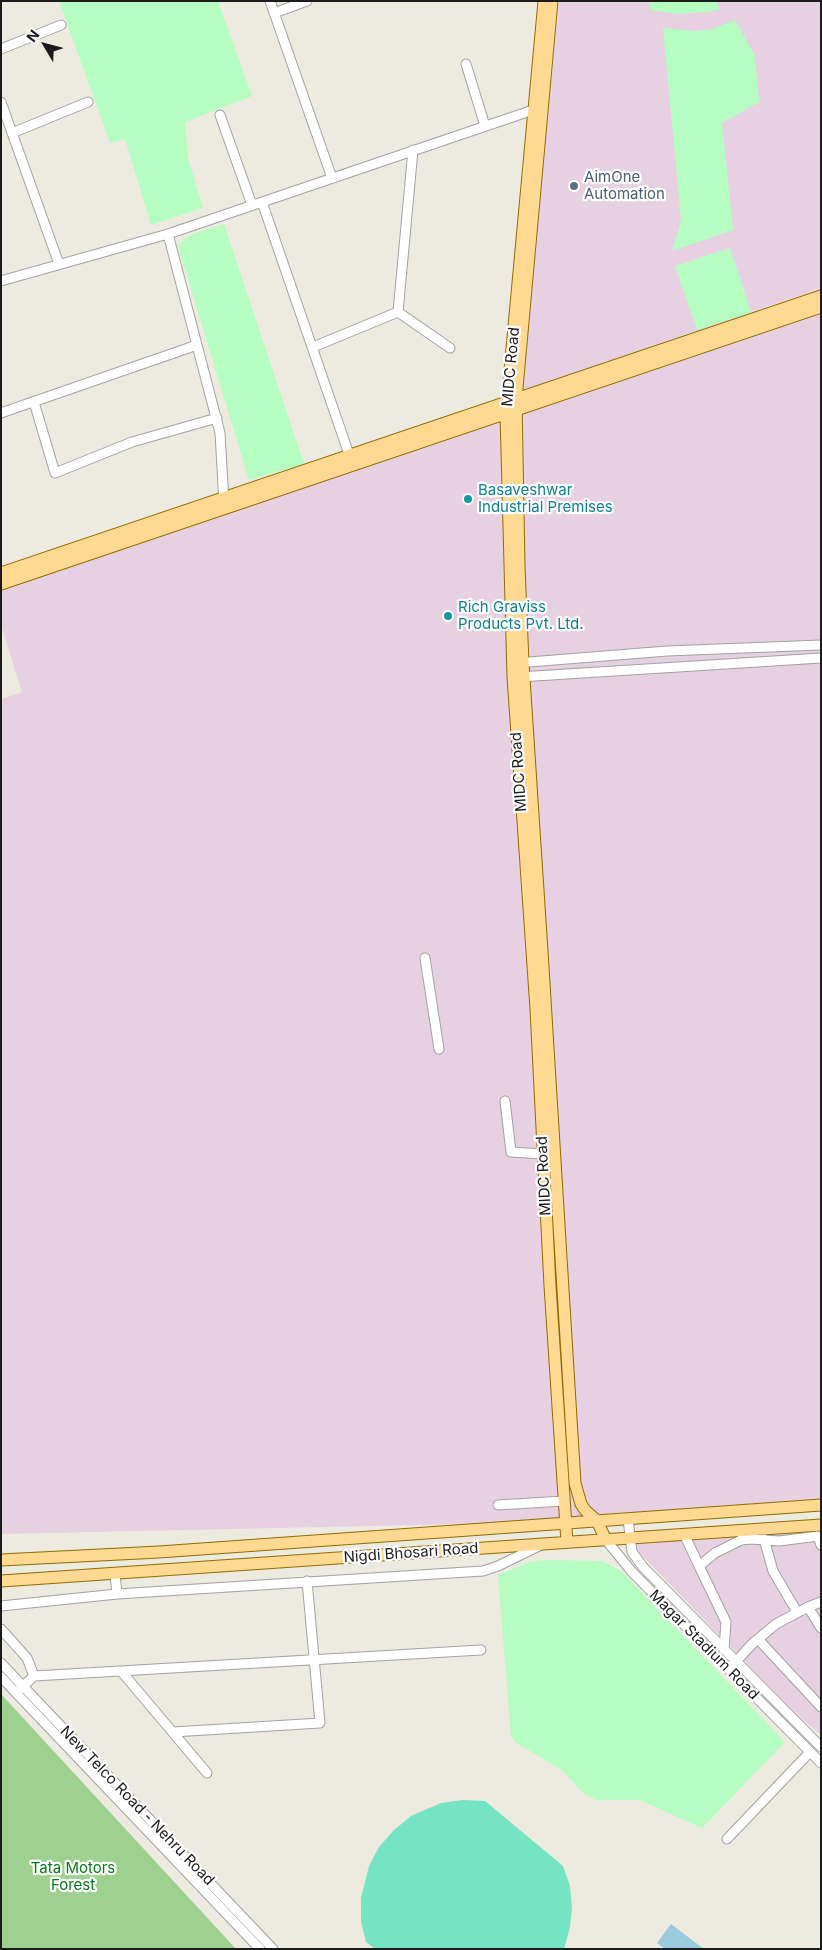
<!DOCTYPE html>
<style>
body{margin:0}
#map{position:relative;width:822px;height:1950px;overflow:hidden;background:#edeadf;font-family:Inter,sans-serif}
canvas{display:block}
.frame{position:absolute;inset:0;border:2px solid #1b1b1b;pointer-events:none}
.north{position:absolute;left:20px;top:20px;width:50px;height:50px;-webkit-text-stroke:4px #fff;paint-order:stroke;rotate:307deg;font-size:14px;font-weight:700;line-height:20px;text-align:center;color:#1b1b1b}
.north::after{content:'';display:block;margin:auto;width:18px;height:22px;background:#1b1b1b;clip-path:polygon(50% 0,100% 100%,50% 72%,0 100%)}
</style>
<div id="map">
<canvas width="822" height="1950"></canvas>
<div class="frame"></div>
<div class="north">N</div>
</div>
<script>
const c = document.querySelector('canvas').getContext('2d');
c.lineJoin = 'round';
function fillPath(path, color) { c.fillStyle = color; c.fill(path, 'evenodd'); }
const shape = rows => new Path2D(rows.map(r => 'M' + r).join(''));
function stroke(path, color, width, dash) { c.strokeStyle = color; c.lineWidth = width; c.lineCap = dash ? 'butt' : 'round'; c.setLineDash(dash || []); c.stroke(path); }
function drawText(font, color, halo, rows, align = 'center') {
  c.font = font + ' Inter,sans-serif'; c.lineWidth = 4.5; c.setLineDash([]); c.textBaseline = 'middle'; c.strokeStyle = halo; c.fillStyle = color; for (const [text, x, y, turn = 0] of rows) {
    c.save(); c.translate(x, y); c.rotate((+turn || 0) * Math.PI / 180); c.textAlign = isNaN(turn) ? turn : align; if (halo) c.strokeText(text, 0, 0); c.fillText(text, 0, 0); c.restore();
  }
}
const industrial = shape([
 [559,1,821,1,821,288,521,391],
 [821,306,821,1504,600,1521,1,1534,1,699,22,692,1,625,1,580,236,502,499,422],
 [821,1529,821,1735,793,1711,629,1542]
]);
const forest = shape([
 [1,1694,236,1949,1,1949]
]);
const park = shape([
 [59,1,218,1,252,96,185,122,188,158,203,208,151,225,125,139,110,143],
 [650,1,716,1,720,9,707,12,677,14,650,10],
 [735,20,755,56,759,102,722,123,733,230,672,251,681,220,663,28,696,31,712,29],
 [224,224,304,464,249,480,178,246,187,236],
 [730,248,751,312,697,330,675,266],
 [543,1560,602,1561,621,1571,785,1742,702,1828,640,1800,596,1800,583,1793,563,1771,515,1742,511,1736,498,1575,530,1562]
]);
const pitch = shape([
 [463,1800,485,1801,563,1866,570,1886,572,1907,570,1927,564,1949,375,1949,366,1942,361,1921,361,1898,369,1866,379,1847,394,1830,411,1816,441,1803]
]);
const water = shape([
 [671,1924,704,1949,665,1949,657,1943]
]);
const minor = shape([
 [270,1,332,178],
 [274,13,307,1],
 [1,49,61,25],
 [466,64,485,126],
 [1,102,59,264],
 [220,115,252,205],
 [12,133,88,102],
 [262,202,351,460],
 [168,234,220,433,224,503],
 [1,281,168,234,539,108],
 [398,312,413,150],
 [398,312,450,348],
 [313,347,398,312],
 [34,402,55,473,132,442,217,418],
 [1,413,197,345],
 [517,663,667,651,821,645],
 [519,677,821,658],
 [425,958,439,1049],
 [505,1101,511,1152,543,1154],
 [498,1505,564,1501],
 [628,1519,632,1552,643,1567,821,1747],
 [684,1534,699,1566],
 [764,1539,773,1571,797,1612],
 [606,1540,632,1572,821,1763],
 [741,1540,751,1539,779,1541,818,1536,821,1545],
 [115,1574,117,1594],
 [1,1606,117,1594,483,1571,498,1566,541,1545],
 [808,1607,821,1602],
 [1,1629,27,1658,34,1676],
 [758,1639,821,1707],
 [724,1650,726,1622,699,1566,715,1553,741,1540,747,1530],
 [1,1663,273,1949],
 [732,1666,752,1644,776,1624,808,1607,821,1628],
 [121,1671,207,1773],
 [1,1677,260,1949],
 [16,1693,34,1676,481,1650],
 [173,1732,320,1723,307,1581],
 [727,1839,810,1752]
]);
const major = shape([
 [544,1,506,413,513,677,536,1009,550,1286,567,1542],
 [552,1,516,399,519,566,523,663,542,951,575,1483,581,1504,585,1510,597,1521,606,1540],
 [1,573,821,296],
 [1,584,821,307],
 [1,1560,159,1552,821,1505],
 [1,1581,821,1525]
]);
const markers = [
 [574,186,5,"#5c6f8a"],
 [468,499,5,"#0f9aa8"],
 [448,616,5,"#0f9aa8"]
];
const serviceNames = [
 ["AimOne",584,177],
 ["Automation",584,194]
];
const streetNames = [
 ["MIDC Road",511,367,-85],
 ["MIDC Road",519,772,-94],
 ["MIDC Road",544,1176,-93],
 ["Nigdi Bhosari Road",411,1553,-4],
 ["Magar Stadium Road",704,1645,45],
 ["New Telco Road - Nehru Road",137,1806,46]
];
const cultureNames = [
 ["Basaveshwar",478,490],
 ["Industrial Premises",478,507],
 ["Rich Graviss",458,607],
 ["Products Pvt. Ltd.",458,624]
];
const parkNames = [
 ["Tata Motors",73,1868],
 ["Forest",73,1885]
];
fillPath(industrial, '#e7d0e1');
fillPath(forest, '#9ed090');
fillPath(park, '#b6fdc1');
fillPath(pitch, '#75e4c2');
fillPath(water, '#9bcbdf');
stroke(minor, '#a2a2a2', 11);
stroke(major, '#916c00', 13);
stroke(minor, '#fff', 9);
stroke(major, '#ffd892', 11);
for (const [x, y, r, color] of markers) { const dot = new Path2D(); dot.arc(x, y, r, 0, 2 * Math.PI); c.fillStyle = color; c.fill(dot); stroke(dot, '#fff', 2); }
drawText('15px', '#4e5e75', '#fff', serviceNames, 'left');
drawText('15px', '#1b1b1b', '#fff', streetNames);
drawText('15px', '#0d838f', '#fff', cultureNames, 'left');
drawText('15px', '#037e16', '#fff', parkNames);
</script>
